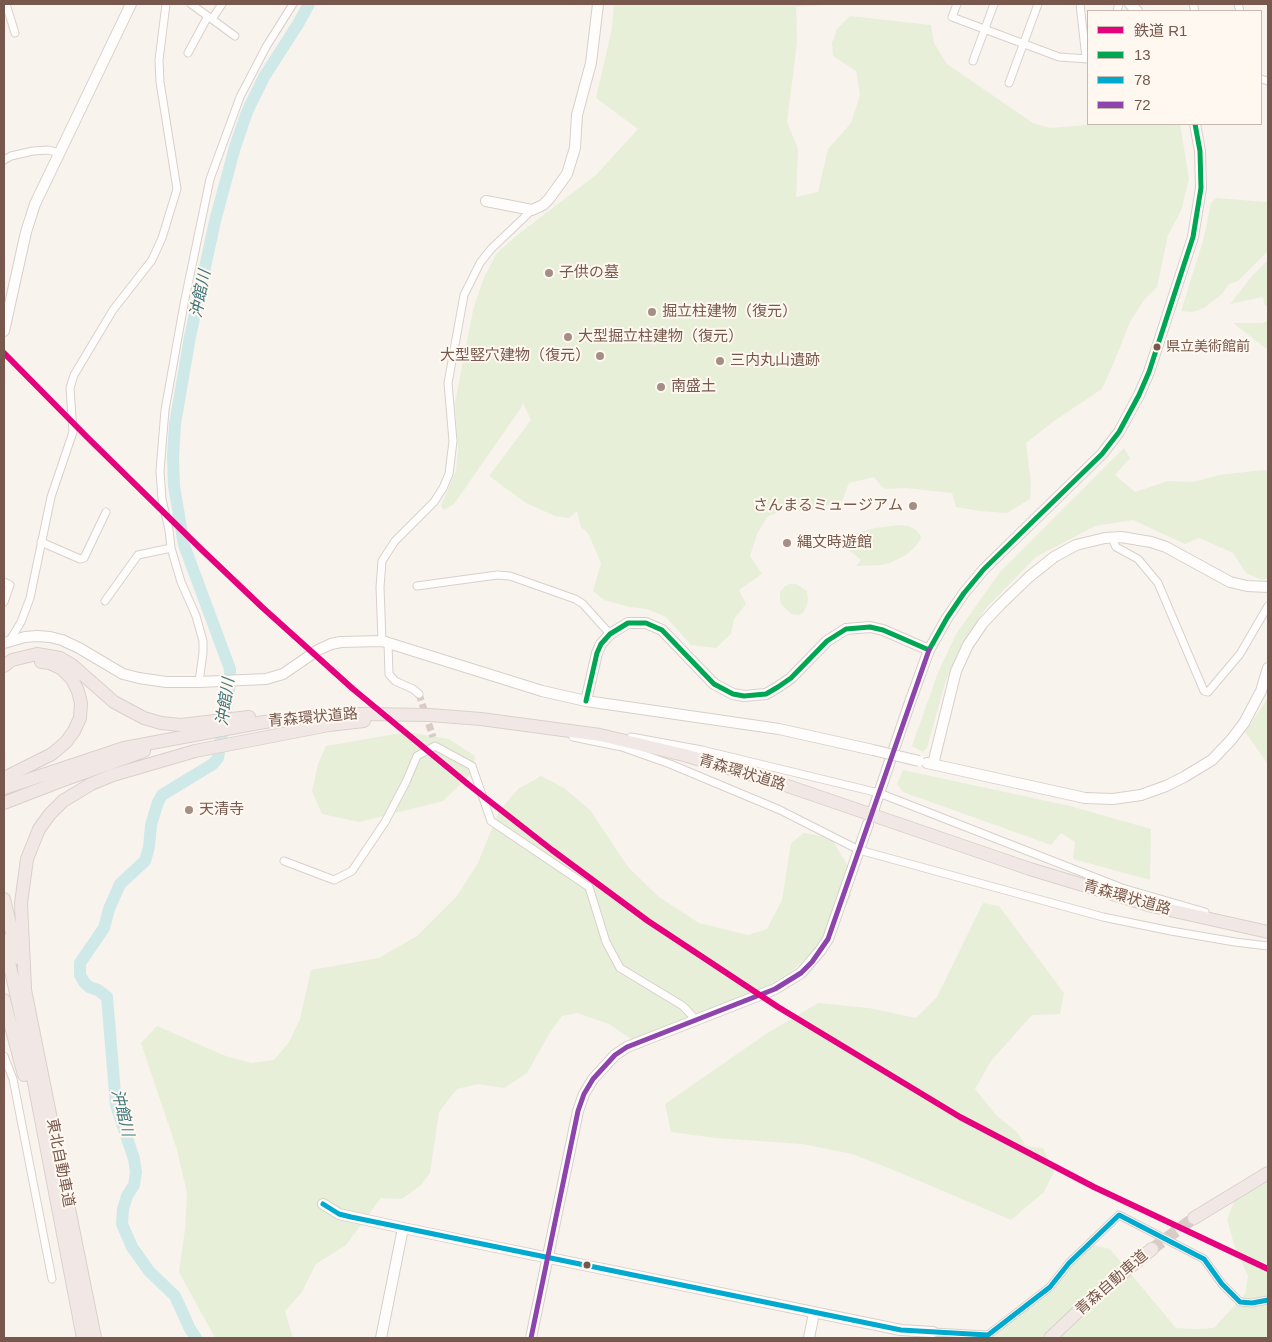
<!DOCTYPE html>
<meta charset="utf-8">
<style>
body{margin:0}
#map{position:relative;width:1272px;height:1342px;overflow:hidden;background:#f9f3ee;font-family:Helvetica,"Noto Sans JP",sans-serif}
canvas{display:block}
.frame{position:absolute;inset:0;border:5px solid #78584c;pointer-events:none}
.legend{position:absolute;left:1087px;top:10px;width:175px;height:115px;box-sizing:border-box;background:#fff8f0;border:1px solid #c9b8ae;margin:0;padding:6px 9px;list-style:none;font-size:15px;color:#78584c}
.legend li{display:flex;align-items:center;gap:10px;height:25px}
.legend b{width:25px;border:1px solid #c9b8ae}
</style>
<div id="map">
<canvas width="1272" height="1342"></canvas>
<div class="frame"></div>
<ul class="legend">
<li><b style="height:6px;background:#e5007d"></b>鉄道 R1</li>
<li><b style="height:6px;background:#00a651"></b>13</li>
<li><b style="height:6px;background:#00a9ce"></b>78</li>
<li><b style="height:6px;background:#8e44ad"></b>72</li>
</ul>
</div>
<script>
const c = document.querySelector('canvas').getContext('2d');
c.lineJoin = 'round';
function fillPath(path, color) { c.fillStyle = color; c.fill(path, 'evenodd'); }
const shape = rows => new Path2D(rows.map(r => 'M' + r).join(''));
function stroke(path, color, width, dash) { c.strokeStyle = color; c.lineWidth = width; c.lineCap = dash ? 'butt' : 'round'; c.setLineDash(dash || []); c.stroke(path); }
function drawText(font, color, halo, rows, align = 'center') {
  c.font = font + ' Helvetica,"Noto Sans JP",sans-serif'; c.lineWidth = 4; c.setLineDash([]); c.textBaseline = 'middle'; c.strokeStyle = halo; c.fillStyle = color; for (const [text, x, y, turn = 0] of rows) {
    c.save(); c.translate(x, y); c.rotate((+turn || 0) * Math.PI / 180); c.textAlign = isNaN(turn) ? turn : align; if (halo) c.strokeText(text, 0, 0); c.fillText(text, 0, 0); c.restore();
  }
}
const green = shape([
 [614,4,841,4,796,7,797,43,787,122,798,149,796,197,818,192,828,149,851,123,860,95,856,71,833,56,832,43,837,29,850,16,931,25,934,43,947,64,1033,123,1050,128,1098,124,1180,124,1189,179,1181,211,1168,235,1157,287,1144,300,1130,322,1112,367,1102,389,1054,421,1026,443,1031,483,1030,499,1007,513,980,511,956,507,952,493,906,488,886,489,882,487,874,477,849,483,842,501,807,512,785,509,767,517,757,534,750,556,762,574,739,590,746,604,734,619,731,634,716,648,691,645,666,617,647,609,629,607,604,600,593,591,601,563,588,533,581,527,577,511,569,518,555,516,526,503,489,476,531,420,523,403,521,408,454,504,444,510,441,506,456,470,458,447,455,403,473,310,483,280,496,254,516,236,596,175,638,129,596,98,612,28],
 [1216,198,1268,202,1268,251,1238,281,1229,284,1222,294,1204,308,1192,312,1181,311,1203,241,1211,203],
 [1268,260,1268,305,1265,306,1263,297,1230,304,1252,276],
 [1268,321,1268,350,1233,323,1262,323],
 [1124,448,1130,458,1115,475,1135,492,1168,481,1193,482,1220,475,1262,470,1268,471,1268,578,1262,580,1246,573,1233,553,1199,538,1185,544,1133,520,1095,526,1036,557,987,607,964,640,946,680,927,748,923,752,912,746,937,675,956,634,1000,572],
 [899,525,908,526,915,529,921,536,920,540,915,547,906,555,890,563,881,565,856,566,861,560,835,539,875,528],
 [790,584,796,584,807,591,808,600,807,605,803,613,799,615,791,614,781,604,780,600,780,592,785,586],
 [1268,698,1268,764,1245,732],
 [407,732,449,739,475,756,473,772,443,801,359,822,322,814,312,791,318,764,326,746],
 [903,770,1070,806,1151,829,1150,880,1073,859,1075,842,1061,833,1051,845,903,792,897,784],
 [541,776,564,788,590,810,628,867,659,897,699,923,748,935,767,929,782,900,791,843,804,833,831,838,848,866,851,896,837,922,823,942,791,972,733,1006,634,1041,609,1024,577,1013,562,1016,549,1034,527,1073,504,1088,478,1084,457,1089,439,1112,430,1173,421,1185,402,1199,381,1198,346,1245,316,1264,302,1292,285,1311,293,1338,215,1338,179,1272,185,1229,187,1193,177,1150,141,1043,157,1026,223,1055,251,1063,274,1060,289,1042,300,1019,311,970,379,958,417,936,457,896,478,863,499,811,518,789],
 [983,903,999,906,1064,993,1060,1014,1032,1015,991,1061,975,1089,997,1116,1017,1132,1026,1146,1043,1148,1054,1172,1044,1192,1011,1220,896,1171,852,1154,802,1144,716,1138,671,1132,665,1104,766,1034,818,1003,869,1008,916,1018,937,997],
 [1268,1176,1268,1338,991,1338,1050,1286,1075,1256,1093,1245,1110,1249,1176,1328,1196,1329,1214,1328,1245,1294,1248,1276,1235,1248,1227,1219,1238,1192]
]);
const river = shape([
 [196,1338,190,1329,175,1296,149,1271,132,1247,122,1224,123,1209,127,1196,134,1185,136,1172,134,1159,116,1105,107,997,98,990,89,987,84,982,80,975,80,963,104,928,109,909,120,884,145,861,149,847,151,825,158,802,162,795,213,764,218,758,230,684,230,669,184,545,174,486,173,456,175,424,190,337,215,221,235,147,247,112,264,77,298,24,309,4]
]);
const streetTunnel = shape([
 [419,694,433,737]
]);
const highwayTunnel = shape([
 [1152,1249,1194,1218]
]);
const street = shape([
 [6,4,15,33],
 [191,4,235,36],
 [957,4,952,17,1059,57,1088,59],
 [1080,4,1086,58],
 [1193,4,1195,11],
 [1238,4,1240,11],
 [1117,11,1119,4],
 [212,19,222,4],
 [188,53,208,16],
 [973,61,994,4],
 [1261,79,1268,81],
 [1009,83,1038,4],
 [4,160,11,156,33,151,48,150,60,153],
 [1112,538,1116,547,1138,559,1158,583,1204,691,1208,692,1240,654,1268,606],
 [41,542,80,559,84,558,106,512],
 [4,582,10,585,4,602],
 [417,586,497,575,510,576,575,599,583,604,610,634],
 [105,601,138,555,171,548],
 [382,641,380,587,382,561,395,541,434,502,443,488,449,474,453,441,448,383,464,295,480,263,491,249,532,210],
 [9,642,21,622,30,598,51,497,73,432,70,388,74,375,113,310,152,260,162,238,177,189,160,82,159,60,166,4],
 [388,643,389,674,395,681,413,689,419,694],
 [199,682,203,653,203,641,196,616,181,582,171,548,169,530,162,499,160,471,165,410,184,304,210,179,240,97,266,47,293,4],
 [573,737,622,747,670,764,780,810,859,850,1103,917,1171,931,1235,942,1268,946],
 [631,737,702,750,879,793,1122,888,1205,912],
 [284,861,334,880,352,871,385,822,406,782,417,756,435,746,472,766,491,821,589,887,606,942,620,968,683,1006,696,1020],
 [4,1056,13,1079,52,1279],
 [933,1332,988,1335,1050,1287,1069,1263,1119,1215,1204,1259,1222,1284,1240,1302,1252,1303,1268,1300]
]);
const secondary = shape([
 [1130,4,1137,11],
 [486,201,532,210,543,205,549,199,567,174,575,148,577,115,591,63,598,4],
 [4,331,26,232,35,204,131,4],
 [4,643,25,637,37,636,50,637,62,640,79,648,123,674,139,678,166,682,199,682,266,679,283,674,318,650,331,644,341,642,382,641,542,691,586,701,779,729,873,750],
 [586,701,597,653,601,644,610,634,628,623,646,623,662,630,714,684,733,694,744,696,766,694,778,687,791,678,827,641,846,629,870,627,883,630,929,650,947,618,964,593,984,569,1102,454,1119,432,1139,395,1149,372,1193,237,1201,188,1200,151,1195,124],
 [927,763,1085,798,1113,799,1141,795,1166,786,1184,777,1212,760,1231,740,1244,723,1261,691,1268,668],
 [933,764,956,671,968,645,983,623,1000,605,1029,577,1054,557,1076,545,1105,538,1121,537,1151,542,1166,547,1230,582,1247,586,1268,587],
 [874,808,909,705,929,650],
 [323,1204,339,1214,403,1228,901,1330,933,1332],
 [381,1338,403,1228],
 [531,1338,578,1111,584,1094,593,1079,615,1055,627,1047,775,989,801,973,820,951,828,939,868,824],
 [809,1338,814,1313]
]);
const highway = shape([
 [4,666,12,660,37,654,60,658,72,665,114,702,144,718,161,723,181,725,249,717],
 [4,778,52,754,66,742,74,731,80,718,81,703,78,691,72,679,62,669,50,663,41,662],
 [4,788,124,748,264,722,311,716,361,714,430,715,481,719,600,735,684,755,779,783,1030,869,1152,906,1268,932],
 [4,803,61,781,144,751],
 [4,899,18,958],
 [4,940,22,1020,83,1338],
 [23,980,95,1338],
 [25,988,21,903,27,859,39,829,50,814,63,801,91,784,113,775,195,751,329,725,364,721],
 [4,1000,24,1075],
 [1194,1218,1268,1173],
 [1050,1338,1090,1300,1152,1249]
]);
const secondaryBridge = shape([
 [873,750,919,761]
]);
const bus1 = shape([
 [586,701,597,653,601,644,610,634,628,623,646,623,662,630,714,684,733,694,744,696,766,694,778,687,791,678,827,641,846,629,870,627,883,630,929,650,947,618,964,593,984,569,1102,454,1119,432,1139,395,1149,372,1193,237,1201,188,1200,151,1195,124]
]);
const bus2 = shape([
 [323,1204,339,1214,351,1217,901,1330,988,1335,1050,1287,1069,1263,1119,1215,1204,1259,1222,1284,1240,1302,1252,1303,1268,1300]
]);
const bus3 = shape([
 [531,1338,578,1111,584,1094,593,1079,615,1055,627,1047,775,989,801,973,812,962,828,939,929,650]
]);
const rail1 = shape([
 [4,353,88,438,200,548,263,608,353,689,469,785,552,850,648,921,778,1007,960,1117,1094,1187,1268,1269]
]);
const markers = [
 [549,273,5,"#a58e85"],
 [652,312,5,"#a58e85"],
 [568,337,5,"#a58e85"],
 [1157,347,4.5,"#78584c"],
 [600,356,5,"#a58e85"],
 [720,361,5,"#a58e85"],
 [661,387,5,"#a58e85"],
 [913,506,5,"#a58e85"],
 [787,543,5,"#a58e85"],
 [189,810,5,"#a58e85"],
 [587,1265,4.5,"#78584c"]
];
const busNames = [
 ["県立美術館前",1166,347]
];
const poiNames = [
 ["子供の墓",559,273],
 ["掘立柱建物（復元）",662,312],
 ["大型掘立柱建物（復元）",578,337],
 ["大型竪穴建物（復元）",590,356,"right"],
 ["三内丸山遺跡",730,361],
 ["南盛土",671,387],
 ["さんまるミュージアム",903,506,"right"],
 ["縄文時遊館",797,543],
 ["天清寺",199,810]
];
const streetNames = [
 ["青森環状道路",313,718,-5],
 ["青森環状道路",742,773,17],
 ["青森環状道路",1127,898,16],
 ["東北自動車道",60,1163,79],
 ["青森自動車道",1112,1283,-41]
];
const waterNames = [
 ["沖館川",201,294,-79],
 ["沖館川",226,702,-82],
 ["沖館川",122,1113,76]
];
fillPath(green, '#e7efd9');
stroke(river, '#cfe9e9', 12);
stroke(streetTunnel, '#d9ccc6', 7, [7, 3.5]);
stroke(highwayTunnel, '#d9ccc6', 12, [12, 6]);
stroke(street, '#d8d0cc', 9);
stroke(secondary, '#d8cfca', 12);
stroke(highway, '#dad0cb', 14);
stroke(street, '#fefdfc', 7);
stroke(secondary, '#fefdfc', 10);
stroke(highway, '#f1e8e6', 12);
stroke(secondaryBridge, '#d8cfca', 12, []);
stroke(secondaryBridge, '#fefdfc', 10);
stroke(bus1, '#00a651', 5);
stroke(bus2, '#00a9ce', 5);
stroke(bus3, '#8e44ad', 5);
stroke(rail1, '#e5007d', 6);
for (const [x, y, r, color] of markers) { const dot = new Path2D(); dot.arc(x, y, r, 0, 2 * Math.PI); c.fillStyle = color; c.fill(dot); stroke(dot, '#fff8f0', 2); }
drawText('14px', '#78584c', '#fff8f0', busNames, 'left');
drawText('15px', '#78584c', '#fff8f0', poiNames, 'left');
drawText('15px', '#78584c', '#fff8f0', streetNames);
drawText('italic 16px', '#40787d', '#fff8f0', waterNames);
</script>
